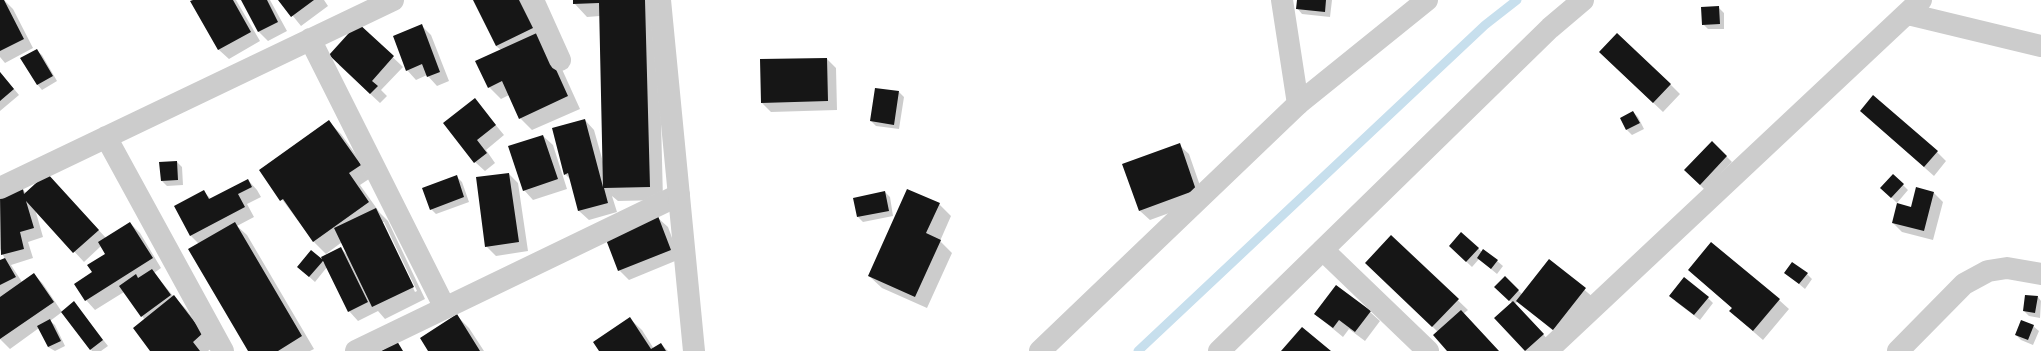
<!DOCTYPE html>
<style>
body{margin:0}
canvas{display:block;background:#fff}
</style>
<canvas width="2041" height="351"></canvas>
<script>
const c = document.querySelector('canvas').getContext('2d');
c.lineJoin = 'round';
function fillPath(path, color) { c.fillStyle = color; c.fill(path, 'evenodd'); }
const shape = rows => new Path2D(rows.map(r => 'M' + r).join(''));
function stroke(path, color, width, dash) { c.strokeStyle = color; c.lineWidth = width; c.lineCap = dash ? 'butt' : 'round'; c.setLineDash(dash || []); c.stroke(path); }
const shadow = shape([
 [4,0,13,9,33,48,5,63,0,57,0,2],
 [195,0,236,0,260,41,229,59,219,50,192,2],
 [242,0,270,0,287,31,268,41,259,32],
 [280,0,324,0,328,6,301,26],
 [474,0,523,0,551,45,580,109,532,130,520,118,509,95,501,99,489,87,501,50,496,46],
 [574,0,658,0,663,200,618,201,612,196,617,212,589,220,579,211,571,180,565,174,585,120,594,130,603,162,600,16,587,17,574,3],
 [1298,0,1332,0,1330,17,1302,14,1297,8],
 [1718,7,1724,13,1724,29,1708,29,1703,24],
 [358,24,403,67,381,90,387,96,380,103,339,65],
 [422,26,431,35,449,81,437,86,427,75,416,80,407,70],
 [36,50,42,55,57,81,42,90,37,84],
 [827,59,836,68,837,110,771,112,762,103],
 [1610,62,1670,84,1680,94,1663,112],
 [0,72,19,95,0,111],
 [899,92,904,97,899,129,876,126,871,121],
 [475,100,504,135,486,150,495,163,485,171,475,162],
 [1633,112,1638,117,1644,129,1632,135,1627,130],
 [1871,120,1937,152,1946,161,1934,176],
 [329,122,341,134,372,177,360,185,380,213,388,221,425,299,385,319,378,311,358,321,349,311,327,267,315,282,304,272,311,252,326,265,341,249,349,256,342,242,326,254,314,242,260,170],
 [382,222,384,222,417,291,415,292],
 [543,136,553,145,567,189,533,200,524,190],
 [1712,142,1732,162,1705,190,1685,170],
 [1179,145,1189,154,1205,200,1150,220,1140,211],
 [177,162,182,167,183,185,167,186,162,181],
 [47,174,106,238,130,223,140,233,161,268,154,273,174,297,186,309,215,346,208,351,152,351,145,320,124,292,95,310,86,300,75,284,93,273,106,254,101,246,84,262,35,209,43,237,28,242,33,258,11,265,22,282,34,274,43,284,62,312,74,303,108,346,101,351,92,351,62,312,50,321,55,325,65,346,55,351,48,347,39,328,10,349,0,339,0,261,5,259,0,249,0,197,23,190,26,193],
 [509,174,518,183,528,251,496,256,486,246],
 [1893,175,1908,190,1897,203,1887,193],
 [457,177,462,182,469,202,436,214,431,209],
 [248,180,257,190,261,197,247,204,254,217,237,226,247,235,314,349,310,351,249,351,199,244,191,236,176,207,204,192,211,199],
 [885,192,890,197,893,216,863,222,858,217],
 [1934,193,1943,202,1933,240,1902,232,1893,223],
 [939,204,951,216,940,241,952,253,927,308,882,288,869,276],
 [658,218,668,227,680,259,629,280,619,270],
 [1461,233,1482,252,1484,250,1503,266,1497,274,1479,259,1472,267,1455,251],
 [1391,236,1468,310,1463,314,1498,351,1449,351,1438,332,1376,272],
 [1550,260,1595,299,1563,339,1518,301,1515,304,1552,344,1545,351,1526,351,1496,318,1512,303,1496,287,1505,278,1522,294],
 [1689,270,1779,300,1789,309,1763,340,1740,320,1732,308],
 [1786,273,1807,274,1812,279,1805,289],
 [1336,287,1370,312,1380,321,1365,341,1349,329,1343,337,1315,314],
 [2038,297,2041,301,2040,318,2029,316,2024,311],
 [1708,298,1713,303,1700,320,1675,301],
 [457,316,469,328,484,351,429,351],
 [629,318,642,330,654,349,661,344,668,351,600,351],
 [2033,326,2039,331,2033,345,2021,340,2016,335]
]);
const stream = shape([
 [1138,351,1485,25,1517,0]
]);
const building = shape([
 [0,0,4,0,24,39,0,51],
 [193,0,233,0,251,32,218,50,190,1],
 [241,0,267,0,278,22,258,32],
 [278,0,314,0,291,17],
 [473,0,519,0,533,28,496,46],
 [573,0,645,0,650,187,604,188,608,203,578,211,568,173,564,175,552,128,585,119,603,187,599,3,573,4],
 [1297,0,1326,0,1325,12,1296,9],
 [1719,6,1720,24,1702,25,1701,7],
 [358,23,394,56,372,81,378,86,370,94,329,55],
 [422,24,440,72,427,77,422,64,406,71,393,36],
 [539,32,568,96,519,119,502,81,488,88,475,61],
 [1617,33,1671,84,1653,103,1599,52],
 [37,49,53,76,37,85,20,58],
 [827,58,828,101,761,103,760,59],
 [0,72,14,89,0,101],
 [875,88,899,91,894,125,870,121],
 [1873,95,1938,151,1924,167,1860,111],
 [475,98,496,125,477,140,487,153,474,163,443,123],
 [1633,111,1640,123,1626,130,1620,118],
 [329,120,361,165,349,173,369,202,313,242,283,199,280,201,259,170],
 [543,135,558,179,523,191,508,146],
 [1712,141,1727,156,1700,185,1684,170],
 [1180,143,1196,190,1139,211,1122,164],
 [177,161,178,180,161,181,159,162],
 [47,173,99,230,73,253,26,201,34,228,20,232,24,249,1,255,0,196,23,189,24,194],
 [509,173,519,242,485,247,476,177],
 [1893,174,1904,184,1891,198,1880,188],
 [457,175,464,197,430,210,422,188],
 [248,179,252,187,238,194,245,207,190,236,174,206,204,190,209,199],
 [1916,187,1934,192,1924,231,1892,223,1897,203,1911,207],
 [907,189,940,203,926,233,941,240,915,297,868,276],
 [885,191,889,211,857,217,853,198],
 [376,208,414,287,372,307,334,228],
 [658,216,671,250,618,271,605,237],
 [130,222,153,258,85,301,74,284,92,272,87,265,105,254,98,242],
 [235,222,302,336,278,351,248,351,188,249],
 [1461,232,1479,248,1466,262,1449,246],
 [1391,235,1459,299,1432,327,1365,263],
 [1711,242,1780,299,1753,331,1729,311,1732,308,1688,270],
 [341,247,368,302,348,312,323,261,309,277,297,267,311,250,322,259,321,257],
 [1483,249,1498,260,1491,269,1477,258],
 [5,258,16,277,0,285,0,260],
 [1549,259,1586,288,1553,330,1516,301],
 [1792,262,1808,273,1799,284,1784,273],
 [152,269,171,295,141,317,119,286,136,274,138,278],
 [34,273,54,302,0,339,0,297],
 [1505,276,1519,290,1509,301,1494,287],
 [1684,277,1709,297,1694,315,1669,296],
 [1336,285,1371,311,1355,332,1339,320,1333,328,1314,314],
 [174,295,203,333,193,342,200,351,150,351,133,328],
 [2025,295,2038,296,2035,313,2023,311],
 [74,301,103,340,90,350,61,312],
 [1513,301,1544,334,1525,351,1494,318],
 [1461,310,1499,351,1447,351,1433,335],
 [457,314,480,351,428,351,420,338],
 [630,317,651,349,661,343,666,351,599,351,593,342],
 [50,319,61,341,48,347,37,326],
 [2021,320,2034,325,2028,340,2015,335],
 [1302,327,1331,351,1281,351],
 [397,341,403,351,381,351]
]);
const minor = shape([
 [533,0,560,60],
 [1282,0,1298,104],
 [1908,14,2041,46],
 [310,39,445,308],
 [106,137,223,351],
 [0,188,393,0],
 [1323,250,1428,351],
 [356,351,679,195],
 [1547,351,1921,0],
 [1898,351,1964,284,1988,271,2007,268,2041,274]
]);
const tertiary = shape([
 [660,0,694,351],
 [1040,351,1298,104,1427,0],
 [1219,351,1550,28,1583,0]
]);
fillPath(shadow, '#0003');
stroke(stream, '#c7dfed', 9);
fillPath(building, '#161616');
stroke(minor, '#ccc', 22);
stroke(tertiary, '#ccc', 22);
</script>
